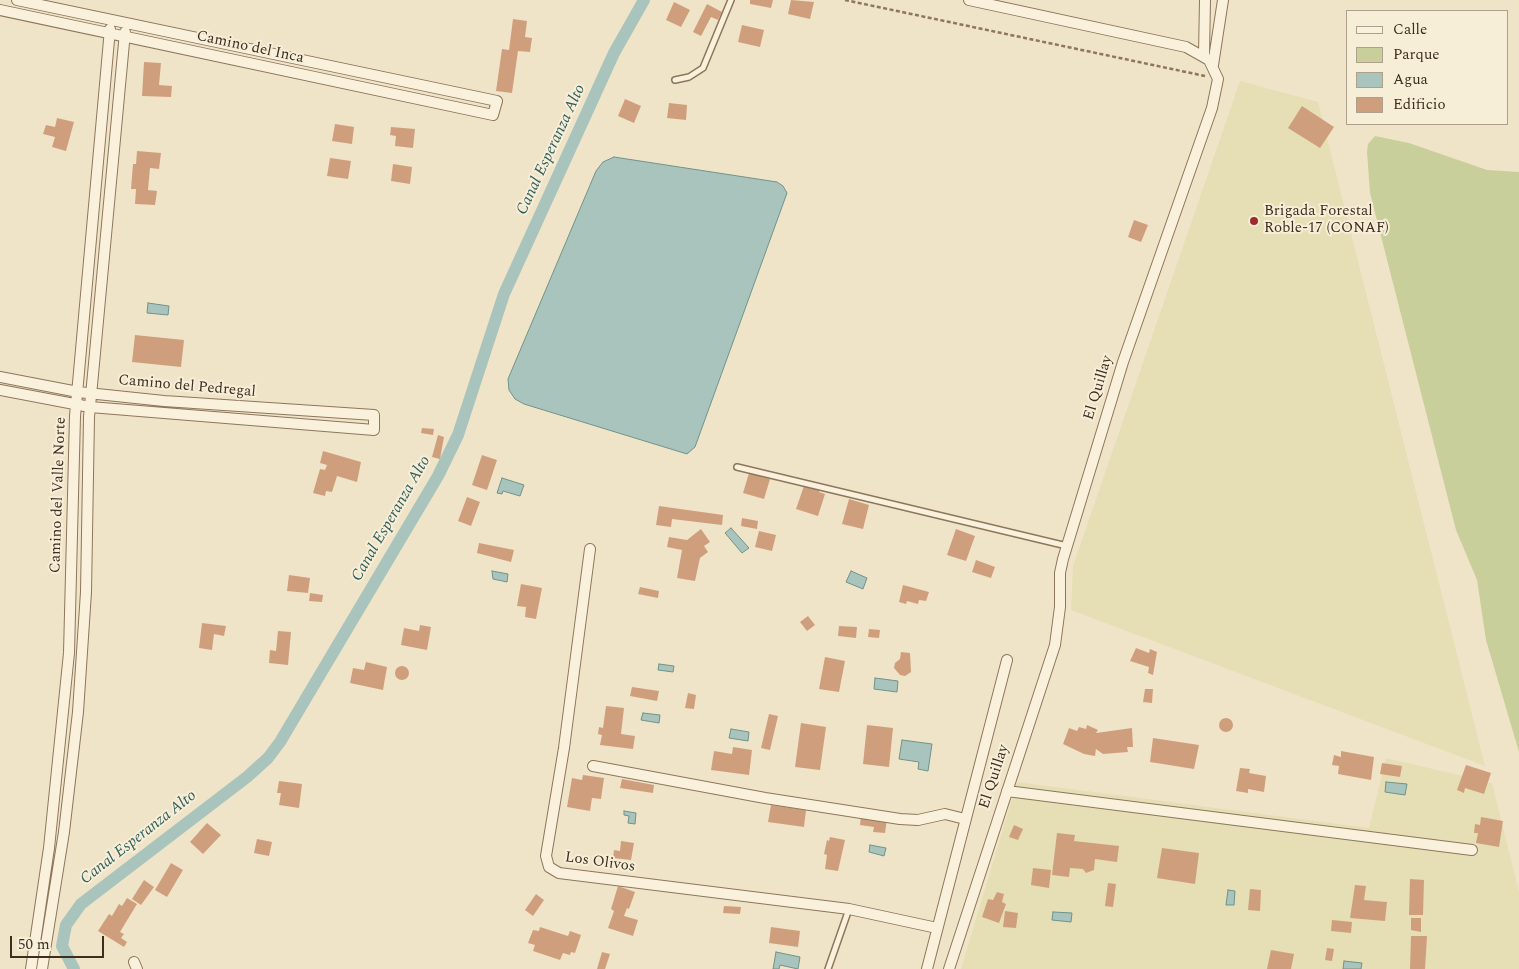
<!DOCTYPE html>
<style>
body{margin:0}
#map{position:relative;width:1519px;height:969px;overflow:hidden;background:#f0e4c8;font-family:Spectral,serif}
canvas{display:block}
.legend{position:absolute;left:1346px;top:10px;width:162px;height:115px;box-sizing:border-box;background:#f7eed8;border:1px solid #ada18e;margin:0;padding:6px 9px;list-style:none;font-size:15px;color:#3d2e20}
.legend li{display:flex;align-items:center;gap:10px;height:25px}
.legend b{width:25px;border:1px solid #ada18e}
.scale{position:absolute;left:10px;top:936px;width:94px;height:22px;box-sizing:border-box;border:2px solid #3d2e20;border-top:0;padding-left:6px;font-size:15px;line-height:18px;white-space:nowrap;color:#3d2e20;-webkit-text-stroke:4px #f7eed8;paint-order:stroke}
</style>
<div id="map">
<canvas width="1519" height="969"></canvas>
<ul class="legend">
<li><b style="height:6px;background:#faf1dc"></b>Calle</li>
<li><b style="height:14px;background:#c9cf9b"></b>Parque</li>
<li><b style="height:14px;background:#a9c4bc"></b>Agua</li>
<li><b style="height:14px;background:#cf9f7d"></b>Edificio</li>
</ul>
<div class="scale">50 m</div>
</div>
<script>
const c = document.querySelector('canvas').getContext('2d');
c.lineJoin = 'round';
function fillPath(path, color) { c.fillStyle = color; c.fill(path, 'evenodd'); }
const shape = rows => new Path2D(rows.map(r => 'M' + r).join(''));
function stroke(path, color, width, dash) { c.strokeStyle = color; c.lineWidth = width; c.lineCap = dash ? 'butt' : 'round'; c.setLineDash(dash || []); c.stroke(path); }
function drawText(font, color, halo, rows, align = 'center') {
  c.font = font + ' Spectral,serif'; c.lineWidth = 4; c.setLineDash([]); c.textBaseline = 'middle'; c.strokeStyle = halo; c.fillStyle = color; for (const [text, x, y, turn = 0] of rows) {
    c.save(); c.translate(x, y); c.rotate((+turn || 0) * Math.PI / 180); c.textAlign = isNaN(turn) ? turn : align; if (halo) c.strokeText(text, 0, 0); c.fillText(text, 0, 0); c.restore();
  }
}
const farmland = shape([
 [1240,81,1318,102,1485,766,1071,610,1073,566],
 [1386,758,1492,783,1519,892,1519,969,961,969,1017,782,1369,828]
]);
const green = shape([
 [1375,136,1409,143,1487,170,1519,172,1519,752,1486,640,1477,580,1456,530,1370,193,1367,152,1368,144]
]);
const water = shape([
 [614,157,777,182,783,186,787,193,695,447,687,454,524,404,515,399,509,390,508,379,596,171,603,162,614,157],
 [148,303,169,306,168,315,147,313,148,303],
 [502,478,524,485,520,496,503,491,502,494,497,493,502,478],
 [731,528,749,548,742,553,725,533,731,528],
 [492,571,508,574,507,582,493,579,492,571],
 [851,571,867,578,863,589,846,582,851,571],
 [659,664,674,666,673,672,658,670,659,664],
 [875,678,898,681,897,692,874,689,875,678],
 [643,713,660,715,659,723,641,720,643,713],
 [731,729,749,732,748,741,729,738,731,729],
 [902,740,932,744,928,771,918,769,919,762,899,759,902,740],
 [1386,782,1407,784,1405,795,1385,792,1386,782],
 [624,811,636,813,635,824,628,823,629,816,624,815,624,811],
 [870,845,886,848,884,856,869,852,870,845],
 [1228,890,1235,891,1234,905,1226,905,1228,890],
 [1053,912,1072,913,1071,922,1052,920,1053,912],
 [776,952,800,957,798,969,780,965,779,969,773,969,776,952],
 [1344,961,1362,963,1361,969,1343,969,1344,961]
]);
const canal = shape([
 [74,969,62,946,66,925,81,904,247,777,268,758,280,742,438,476,458,435,504,294,614,53,644,0]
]);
const building = shape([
 [750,0,773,0,771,8,750,4],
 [791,0,814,2,810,19,788,14],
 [674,2,690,10,681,27,666,20],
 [707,4,722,12,718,20,711,17,701,36,693,32],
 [513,19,527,21,525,37,532,38,530,52,518,51,512,93,496,91,502,49,509,50],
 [742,25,764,30,760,47,738,42],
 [144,62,161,63,159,85,172,86,171,97,142,96],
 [625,99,641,106,634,123,618,116],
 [669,103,687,105,686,120,667,118],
 [1302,106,1334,127,1320,148,1288,128],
 [57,118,74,122,66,151,52,147,55,137,43,134,46,125,55,127],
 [335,124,354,127,352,144,332,141],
 [391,127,415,129,413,148,395,146,396,136,390,135],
 [137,151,161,153,159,169,150,168,148,190,157,191,155,205,135,204,136,189,131,189,133,164,136,164],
 [330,158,351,161,348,179,327,176],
 [393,164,412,167,410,184,391,181],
 [1134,220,1148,225,1141,242,1128,237],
 [135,335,184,340,181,367,132,362],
 [422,428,434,429,433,435,421,433],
 [438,435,444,437,440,459,432,457],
 [323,451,361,462,357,482,337,476,332,492,326,491,325,496,313,493,320,469,325,470,327,465,320,463],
 [482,455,497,460,487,490,472,485],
 [749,473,770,479,764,499,743,493],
 [805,483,820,488,819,492,825,494,818,516,796,509],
 [467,497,480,502,471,526,458,521],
 [849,499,869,505,863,529,842,524],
 [659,506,723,515,722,525,672,519,671,527,656,525],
 [742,518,758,521,757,529,741,526],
 [701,529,710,542,704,546,708,552,700,558,695,581,677,578,682,550,667,547,669,537,687,540],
 [956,529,975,536,966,561,947,555],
 [759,531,776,535,772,551,755,547],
 [479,543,514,550,511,562,477,553],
 [976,560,995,567,991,578,972,572],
 [289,575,310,578,308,593,287,591],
 [521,584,542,588,536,619,525,617,526,607,517,606],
 [903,585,929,592,926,601,919,600,918,604,907,601,906,604,899,602],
 [640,587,659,591,658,598,638,594],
 [310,593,323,595,322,602,309,601],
 [808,616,815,625,807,631,800,622],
 [202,623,226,626,224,636,214,634,212,650,199,648],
 [420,625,431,627,427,650,401,645,404,628,419,631],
 [839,626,857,627,856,638,838,636],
 [869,629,880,630,879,638,868,637],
 [278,631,291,632,288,665,269,663,270,650,276,651],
 [1136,648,1149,653,1150,649,1157,652,1153,675,1148,673,1149,667,1130,661],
 [901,652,910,653,911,672,905,676,900,675,894,668,895,663,900,659],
 [825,657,845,661,839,692,819,689],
 [366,662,387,667,383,690,350,683,353,668,364,670],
 '395 673a7 7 0 1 1 14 0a7 7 0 1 1-14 0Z',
 [632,687,659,691,657,701,630,696],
 [1145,689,1153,689,1152,703,1143,702],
 [688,693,696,695,694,709,685,708],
 [606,706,624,708,621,734,635,736,633,749,600,745,602,735,598,734,599,727,603,728],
 [769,714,778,716,770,750,761,748],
 '1219 725a7 7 0 1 1 14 0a7 7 0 1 1-14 0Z',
 [801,723,826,727,820,770,795,767],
 [867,725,893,728,889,767,863,764],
 [1087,725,1098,730,1096,733,1132,728,1133,747,1127,747,1128,752,1103,754,1096,749,1095,756,1084,754,1063,744,1069,728,1077,731,1079,727,1086,729],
 [1153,738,1199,745,1194,769,1150,762],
 [733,747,752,750,749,775,711,770,714,751,732,754],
 [1341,751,1374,757,1371,780,1338,774,1339,766,1332,765,1334,755,1341,757],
 [1382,763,1402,766,1400,777,1380,774],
 [1466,765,1491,773,1484,794,1465,788,1464,793,1457,790],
 [1240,768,1250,769,1249,773,1266,776,1264,792,1248,789,1248,793,1236,791],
 [583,775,604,778,601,799,592,798,590,811,567,807,572,778,582,780],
 [622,779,654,785,653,793,620,788],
 [279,781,302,784,299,808,279,805,281,793,277,793],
 [771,805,806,810,804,827,768,822],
 [861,815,887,819,885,833,873,832,874,827,860,825],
 [1481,817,1503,821,1499,847,1476,843,1478,833,1474,833,1475,824,1480,825],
 [207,823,221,835,203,854,190,842],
 [1014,825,1023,829,1018,840,1009,837],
 [1057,833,1075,835,1074,841,1119,846,1117,862,1095,859,1094,870,1086,873,1083,869,1070,868,1069,877,1052,875],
 [830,837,845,840,838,871,825,869,827,855,824,854,827,840,829,841],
 [257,839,272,842,269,856,254,853],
 [621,841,634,843,631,860,613,858,614,850,620,851],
 [1162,848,1199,853,1195,884,1157,878],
 [171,863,183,870,167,897,155,890],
 [1033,868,1051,870,1049,888,1031,885],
 [1410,879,1424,880,1423,915,1409,915],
 [144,880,154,887,141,905,132,899],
 [1108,883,1116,884,1113,907,1105,906],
 [1355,885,1366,886,1364,900,1387,902,1385,921,1350,918],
 [618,886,635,892,629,909,627,908,624,916,638,920,633,936,608,928,614,911,611,909],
 [1250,889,1261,890,1260,911,1248,910],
 [997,892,1004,894,1002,902,1006,904,999,923,982,917,988,899,993,900],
 [536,894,544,900,533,916,525,910],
 [127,898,137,904,120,932,124,934,121,938,127,942,124,947,98,931,109,914,112,916,119,904,122,906],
 [724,906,741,907,740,914,723,913],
 [1005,911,1018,913,1016,928,1003,927],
 [1411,918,1421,918,1421,932,1411,930],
 [1332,920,1352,922,1351,933,1331,931],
 [540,927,568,936,570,931,581,935,575,953,571,952,570,955,563,953,560,960,533,951,535,945,528,943,533,930,539,931],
 [771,927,800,931,798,947,769,943],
 [1411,936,1427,936,1425,969,1410,969],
 [1327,948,1334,949,1332,961,1325,960],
 [1271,950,1294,954,1291,969,1267,969],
 [602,952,610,954,605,969,597,969]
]);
const path = shape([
 [845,0,1205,76]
]);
const lane = shape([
 [675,80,689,77,703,68,731,0],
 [737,467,1067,546],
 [828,969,849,909]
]);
const street = shape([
 [0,10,493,115,497,101,17,0],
 [1204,55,1205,0],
 [1213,65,1223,0],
 [0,377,78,392,164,401,374,415,374,430,90,407,0,390],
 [590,549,564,748,546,856,549,867,559,873,849,909,937,928],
 [593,766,765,798,900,819,918,820,945,814,965,819],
 [1007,791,1472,850],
 [134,962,137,969],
 [31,969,49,848,69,653,75,416,110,29],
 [42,969,64,832,78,712,86,592,89,417,125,32],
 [927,969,1007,660],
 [949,969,1055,645,1060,607,1060,573,1063,559,1123,362,1212,108,1218,79,1209,60,1186,47,969,0]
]);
const markers = [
 [1254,221,5,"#9e2a2b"]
];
const streetNames = [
 ["Camino del Inca",250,48,12],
 ["Camino del Pedregal",187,387,5],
 ["El Quillay",1099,388,-73],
 ["Camino del Valle Norte",59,495,-88],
 ["El Quillay",995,777,-72],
 ["Los Olivos",600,863,8]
];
const poiNames = [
 ["Brigada Forestal",1264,212],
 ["Roble-17 (CONAF)",1264,229]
];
const waterNames = [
 ["Canal Esperanza Alto",552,150,-65],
 ["Canal Esperanza Alto",392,519,-60],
 ["Canal Esperanza Alto",139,838,-38]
];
fillPath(farmland, '#e6deb5');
fillPath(green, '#c9cf9b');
fillPath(water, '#a9c4bc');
stroke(water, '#6f938a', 1);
stroke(canal, '#a9c4bc', 12);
fillPath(building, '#cf9f7d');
stroke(lane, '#8d765c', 8);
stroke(street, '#8d765c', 12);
stroke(path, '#8d765c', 2.5, [4, 2.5]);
stroke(lane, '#faf1dc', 5);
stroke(street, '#faf1dc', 10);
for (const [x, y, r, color] of markers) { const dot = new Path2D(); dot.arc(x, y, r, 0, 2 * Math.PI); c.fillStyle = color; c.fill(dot); stroke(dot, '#f7eed8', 2); }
drawText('15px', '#3d2e20', '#f7eed8', streetNames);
drawText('15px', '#3d2e20', '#f7eed8', poiNames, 'left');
drawText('italic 16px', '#2f5d5a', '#f7eed8', waterNames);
</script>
